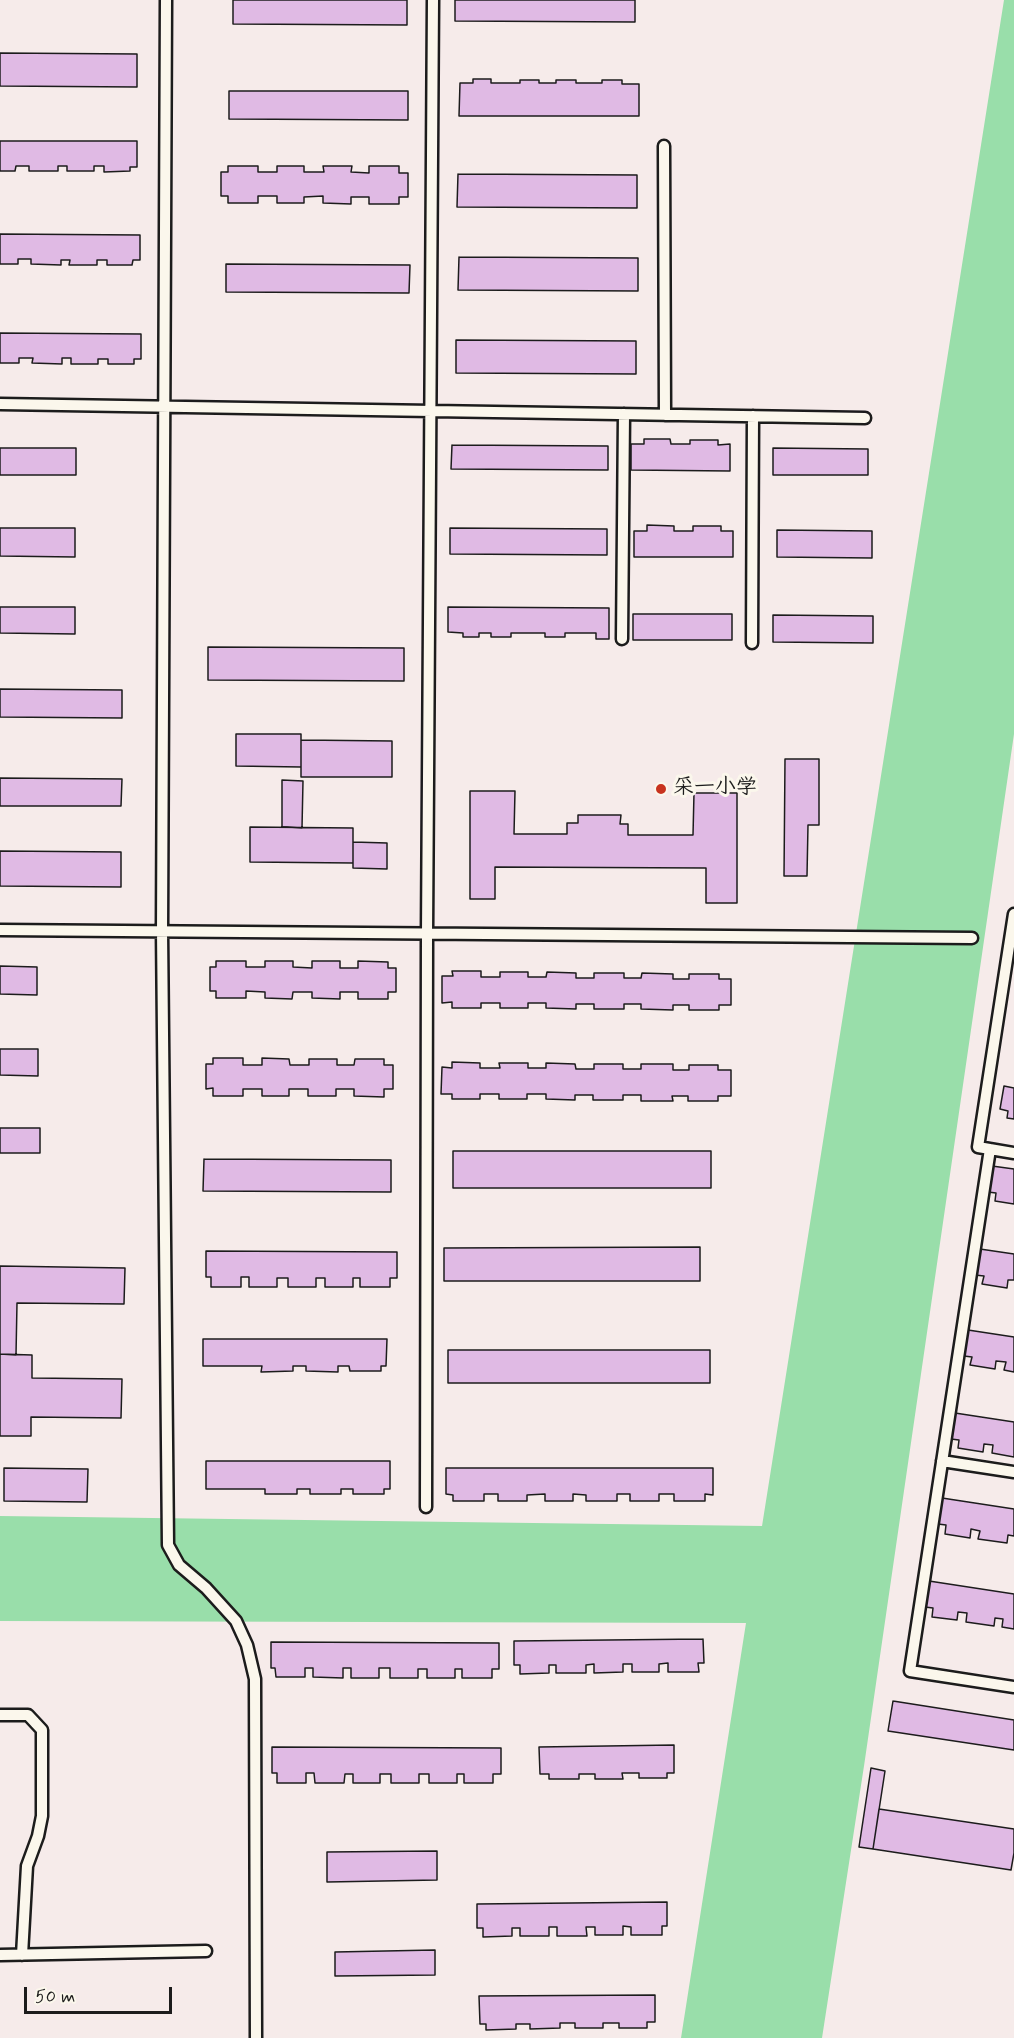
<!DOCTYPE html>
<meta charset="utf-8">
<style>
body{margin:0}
#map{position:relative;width:1014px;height:2038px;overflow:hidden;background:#f6ebea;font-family:Mynerve,sans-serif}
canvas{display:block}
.scale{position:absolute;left:24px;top:1987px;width:148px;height:27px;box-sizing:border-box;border:3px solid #1c1c1c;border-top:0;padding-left:8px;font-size:18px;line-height:21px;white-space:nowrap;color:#1c1c1c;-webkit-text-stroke:4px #fbf7ec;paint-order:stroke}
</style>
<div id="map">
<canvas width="1014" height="2038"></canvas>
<div class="scale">50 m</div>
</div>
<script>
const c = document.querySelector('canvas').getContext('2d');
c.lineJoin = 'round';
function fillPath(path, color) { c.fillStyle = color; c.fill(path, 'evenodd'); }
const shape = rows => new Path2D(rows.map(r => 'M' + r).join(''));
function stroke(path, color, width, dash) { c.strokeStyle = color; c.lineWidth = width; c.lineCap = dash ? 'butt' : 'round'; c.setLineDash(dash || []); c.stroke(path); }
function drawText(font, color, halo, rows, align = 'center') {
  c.font = font + ' Mynerve,"LXGW WenKai TC",sans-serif'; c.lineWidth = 6; c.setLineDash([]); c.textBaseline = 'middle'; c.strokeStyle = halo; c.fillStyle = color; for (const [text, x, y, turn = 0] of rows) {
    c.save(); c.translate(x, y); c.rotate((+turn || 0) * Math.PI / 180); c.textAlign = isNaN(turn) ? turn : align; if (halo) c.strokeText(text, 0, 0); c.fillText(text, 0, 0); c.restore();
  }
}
const green = shape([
 [1004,0,1014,0,1014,734,864,1766,822,2038,681,2038,746,1623,0,1621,0,1516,762,1526]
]);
const building = shape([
 [233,0,407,0,407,25,233,24,233,0],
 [455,0,635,0,635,22,455,21,455,0],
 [0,53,137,54,137,87,0,86,0,53],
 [473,79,491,79,491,83,520,83,520,80,539,80,539,83,556,83,556,80,576,80,576,83,602,83,602,80,622,80,622,84,639,84,639,116,459,116,460,83,473,83,473,79],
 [229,91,408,91,408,120,229,119,229,91],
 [0,141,137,141,137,167,130,167,130,171,104,172,104,166,94,166,94,171,67,171,67,166,58,166,58,171,29,171,29,166,16,166,15,171,0,171,0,141],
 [228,166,258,166,258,172,277,172,277,166,304,166,304,172,324,172,323,166,352,166,351,172,369,173,369,166,399,166,399,173,408,173,408,197,399,197,399,204,369,204,369,197,351,197,351,204,323,203,323,196,304,197,304,203,277,203,277,196,258,196,258,203,228,203,228,196,221,196,221,172,228,172,228,166],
 [458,174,637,175,637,208,457,207,458,174],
 [0,234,140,235,140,260,133,260,132,265,107,265,107,260,97,260,97,265,69,265,70,260,61,260,61,265,31,264,31,259,18,259,18,264,0,264,0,234],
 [459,257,638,258,638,291,458,290,459,257],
 [226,264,410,265,409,293,226,292,226,264],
 [0,333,141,334,141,359,134,359,134,364,108,364,108,359,98,359,98,364,71,364,71,358,62,358,62,364,32,363,33,358,19,358,19,363,0,363,0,333],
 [456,340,636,341,636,374,456,373,456,340],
 [644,439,670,439,671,444,690,444,690,440,718,440,718,445,730,444,730,471,631,470,631,444,644,444,644,439],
 [452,445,608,446,608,470,451,469,452,445],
 [0,448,76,448,76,475,0,475,0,448],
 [773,448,868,449,868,475,773,475,773,448],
 [647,525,674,526,674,531,693,531,693,526,721,526,721,531,733,531,733,557,634,557,634,531,647,531,647,525],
 [0,528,75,528,75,557,0,556,0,528],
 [450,528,607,529,607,555,450,554,450,528],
 [777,530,872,531,872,558,777,557,777,530],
 [0,607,75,607,75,634,0,633,0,607],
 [448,607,609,608,609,639,596,639,596,633,565,633,565,637,545,637,545,633,511,633,511,637,491,637,491,633,479,633,479,637,463,637,463,633,448,632,448,607],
 [633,614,732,614,732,640,633,640,633,614],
 [773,615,873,616,873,643,773,642,773,615],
 [208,647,404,648,404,681,208,680,208,647],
 [0,689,122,690,122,718,0,717,0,689],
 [236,734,301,734,301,767,236,766,236,734],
 [301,740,392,741,392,777,301,777,301,740],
 [785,759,819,759,819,825,808,825,807,876,784,876,785,759],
 [0,778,122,779,121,806,0,806,0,778],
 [282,780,303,781,302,828,282,827,282,780],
 [470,791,515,791,514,834,567,834,567,823,578,823,578,815,621,815,620,824,628,824,628,835,693,835,694,793,737,793,737,903,706,903,706,868,495,867,495,899,470,899,470,791],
 [250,827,353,828,353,863,250,862,250,827],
 [353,842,387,843,387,869,353,868,353,842],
 [0,851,121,852,121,887,0,886,0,851],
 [216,961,246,961,246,967,265,967,265,961,293,961,293,967,312,968,312,961,340,961,340,968,358,968,358,961,388,962,388,968,396,968,396,992,388,992,388,999,358,999,358,992,340,992,340,999,312,998,312,992,293,992,292,999,265,998,265,992,246,991,246,998,216,998,216,991,210,991,210,967,216,967,216,961],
 [0,966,37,967,37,995,0,994,0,966],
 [452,971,481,971,481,977,500,977,500,972,528,972,528,977,546,977,547,972,576,973,576,978,594,978,594,973,624,973,624,978,641,978,642,973,673,974,673,979,689,979,689,974,719,974,719,979,731,979,731,1005,719,1005,719,1010,689,1010,689,1005,673,1005,673,1010,641,1009,641,1004,624,1004,624,1009,594,1009,594,1004,576,1004,576,1009,546,1008,546,1003,528,1003,528,1008,500,1008,500,1003,481,1003,481,1008,452,1008,452,1002,442,1003,442,976,453,976,452,971],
 [0,1049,38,1049,38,1076,0,1075,0,1049],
 [213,1058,243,1058,243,1065,262,1065,262,1058,289,1059,290,1065,309,1065,309,1059,337,1059,337,1065,354,1065,355,1059,384,1059,384,1065,393,1065,393,1089,384,1089,384,1097,354,1096,354,1089,336,1089,336,1096,308,1096,308,1089,289,1089,289,1096,262,1096,262,1089,243,1089,243,1096,213,1096,213,1088,206,1089,206,1064,213,1064,213,1058],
 [452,1062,480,1063,480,1068,500,1068,499,1063,528,1063,528,1068,546,1068,546,1063,575,1064,576,1069,594,1069,594,1064,623,1064,623,1069,641,1069,641,1064,673,1064,673,1070,689,1070,689,1065,718,1065,718,1070,731,1070,731,1096,718,1096,718,1101,688,1101,688,1096,672,1096,673,1101,641,1101,641,1095,623,1095,623,1100,593,1100,593,1095,575,1095,575,1100,546,1099,546,1094,527,1094,527,1099,499,1099,499,1094,480,1094,480,1099,452,1099,452,1094,441,1094,442,1067,452,1068,452,1062],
 [1004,1086,1014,1088,1014,1119,1007,1118,1008,1111,1000,1109,1004,1086],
 [0,1128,40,1128,40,1153,0,1153,0,1128],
 [453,1151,711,1151,711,1188,453,1188,453,1151],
 [204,1159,391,1160,391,1192,203,1191,204,1159],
 [992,1166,1014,1169,1014,1204,995,1201,996,1193,988,1192,992,1166],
 [700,1247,700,1281,444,1281,444,1248,700,1247],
 [980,1249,1014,1254,1014,1280,1008,1280,1007,1288,982,1284,984,1276,975,1275,980,1249],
 [206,1251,397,1252,397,1278,390,1278,390,1287,360,1287,360,1278,353,1278,353,1287,325,1287,325,1278,316,1278,316,1287,288,1287,288,1278,277,1278,277,1287,249,1287,249,1277,241,1277,241,1287,211,1287,211,1277,206,1277,206,1251],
 [0,1266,125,1268,124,1304,17,1303,16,1355,0,1354,0,1266],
 [968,1330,1014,1337,1014,1372,1004,1370,1006,1362,996,1361,995,1369,970,1365,972,1357,964,1356,968,1330],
 [203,1339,387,1339,386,1366,381,1366,381,1371,350,1371,349,1366,338,1366,338,1372,306,1371,306,1366,293,1366,293,1371,261,1372,262,1366,203,1366,203,1339],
 [448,1350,710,1350,710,1383,448,1383,448,1350],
 [0,1354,32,1355,32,1378,122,1379,121,1418,31,1417,31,1436,0,1436,0,1354],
 [955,1413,1014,1422,1014,1457,992,1453,993,1445,984,1444,983,1452,958,1448,959,1440,951,1439,955,1413],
 [206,1461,390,1461,390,1489,384,1489,384,1494,353,1494,353,1489,341,1489,341,1494,310,1494,310,1489,297,1489,297,1494,265,1494,265,1489,206,1489,206,1461],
 [4,1468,88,1469,87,1502,4,1501,4,1468],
 [446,1468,713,1468,713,1495,705,1494,705,1501,674,1501,674,1494,659,1494,659,1501,630,1501,630,1494,617,1494,617,1501,586,1501,586,1495,573,1494,573,1501,545,1501,545,1494,527,1495,527,1501,498,1501,498,1494,484,1494,484,1501,453,1501,453,1495,446,1494,446,1468],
 [942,1498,1014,1509,1014,1536,1008,1535,1007,1543,978,1539,980,1531,971,1529,970,1538,945,1534,946,1525,938,1524,942,1498],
 [929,1581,1014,1594,1014,1629,1002,1627,1003,1619,995,1618,994,1626,966,1622,967,1613,958,1612,957,1620,932,1617,933,1608,925,1607,929,1581],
 [703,1639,704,1663,698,1663,699,1672,668,1672,668,1663,659,1664,659,1672,632,1672,632,1664,623,1664,623,1672,594,1673,594,1664,586,1665,586,1673,556,1673,556,1665,549,1665,549,1673,520,1674,520,1665,514,1665,514,1641,703,1639],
 [271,1642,499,1643,499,1669,492,1669,492,1678,462,1678,462,1669,455,1669,455,1678,427,1678,427,1669,418,1669,418,1678,390,1678,390,1668,379,1668,379,1678,351,1678,351,1668,343,1668,343,1678,313,1677,313,1668,305,1668,305,1677,276,1677,275,1668,271,1668,271,1642],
 [893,1701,1014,1720,1014,1750,888,1731,893,1701],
 [674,1745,674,1773,667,1773,667,1778,639,1778,639,1773,622,1773,623,1779,595,1779,595,1774,579,1774,579,1779,549,1779,549,1774,540,1774,539,1747,674,1745],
 [272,1747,501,1748,501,1774,493,1774,493,1783,464,1783,464,1774,457,1774,457,1783,429,1783,429,1774,419,1774,419,1783,391,1783,391,1774,380,1774,380,1783,353,1783,353,1774,345,1774,344,1783,315,1783,314,1773,306,1773,306,1783,277,1783,277,1773,272,1773,272,1747],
 [871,1768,885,1771,873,1849,859,1847,871,1768],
 [879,1809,1014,1829,1014,1853,1011,1870,873,1849,879,1809],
 [437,1851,437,1880,327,1882,327,1852,437,1851],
 [667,1902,667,1926,662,1926,662,1935,631,1935,631,1927,623,1926,623,1935,595,1935,595,1927,586,1927,587,1936,557,1936,557,1927,549,1927,549,1936,520,1936,520,1928,512,1928,512,1936,483,1937,483,1928,477,1928,477,1904,667,1902],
 [435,1950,435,1975,335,1976,335,1952,435,1950],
 [655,1995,655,2022,647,2022,647,2028,619,2028,619,2023,603,2023,603,2028,575,2028,575,2023,560,2023,560,2028,530,2029,530,2024,516,2024,516,2029,486,2030,486,2024,480,2024,479,1996,655,1995]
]);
const service = shape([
 [166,0,162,931,168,1545,179,1565,206,1588,236,1621,247,1645,255,1679,256,2038],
 [664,146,665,415],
 [0,404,865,418],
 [622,639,624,414],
 [752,643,753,416],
 [1014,914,978,1147,1014,1153],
 [0,930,972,938],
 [990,1149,910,1671,1014,1687],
 [942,1461,1014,1472],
 [426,1507,427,933,433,0],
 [0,1715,28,1715,42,1730,42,1816,38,1836,27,1866,22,1955],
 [0,1955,206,1951]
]);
const markers = [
 [661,789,6,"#c8321e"]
];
const poiNames = [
 ["采一小学",673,789]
];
fillPath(green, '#99deaa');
fillPath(building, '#e0bae4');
stroke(building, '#1c1c1c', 1.5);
stroke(service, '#1c1c1c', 15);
stroke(service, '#fbf7ec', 10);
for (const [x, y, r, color] of markers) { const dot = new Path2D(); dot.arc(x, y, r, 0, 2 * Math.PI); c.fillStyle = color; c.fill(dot); stroke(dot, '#fbf7ec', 2); }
drawText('21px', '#1c1c1c', '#fbf7ec', poiNames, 'left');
</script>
